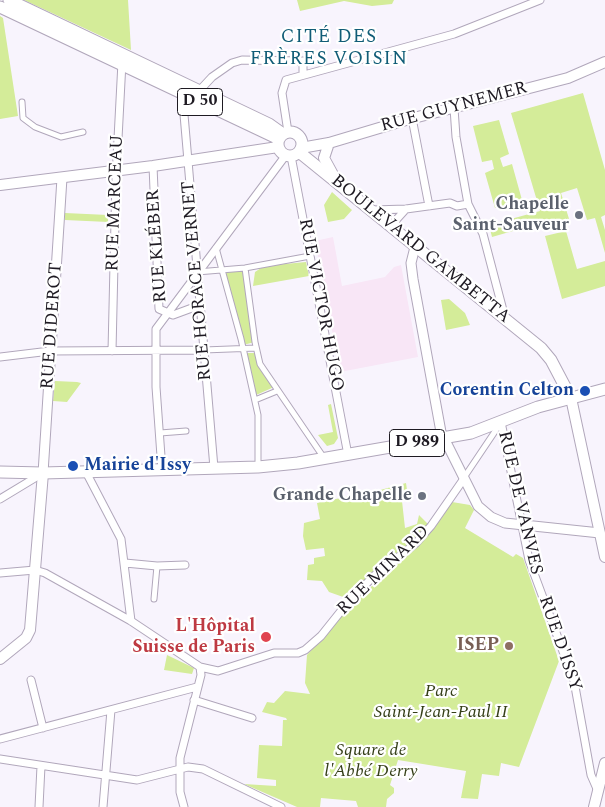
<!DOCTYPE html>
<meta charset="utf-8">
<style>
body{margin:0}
canvas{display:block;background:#f8f4fd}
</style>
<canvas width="605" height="807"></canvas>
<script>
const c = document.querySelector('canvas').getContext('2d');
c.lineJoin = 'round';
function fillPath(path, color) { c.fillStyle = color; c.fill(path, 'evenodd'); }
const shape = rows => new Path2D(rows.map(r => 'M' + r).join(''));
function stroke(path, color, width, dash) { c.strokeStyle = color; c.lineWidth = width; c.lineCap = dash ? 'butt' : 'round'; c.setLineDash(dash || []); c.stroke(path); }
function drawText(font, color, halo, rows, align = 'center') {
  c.font = font + ' Spectral,serif'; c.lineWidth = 4.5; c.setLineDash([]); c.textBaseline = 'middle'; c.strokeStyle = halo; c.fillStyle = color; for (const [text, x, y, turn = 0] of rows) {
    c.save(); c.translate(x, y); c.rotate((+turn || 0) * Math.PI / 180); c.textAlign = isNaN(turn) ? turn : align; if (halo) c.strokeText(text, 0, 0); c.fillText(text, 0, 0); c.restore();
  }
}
const education = shape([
 [333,237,342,286,385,277,394,267,401,265,418,357,340,372,315,241]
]);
const green = shape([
 [24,0,128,0,131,50],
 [297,0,394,0,392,4,372,6,344,1,300,11],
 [0,16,3,18,18,116,0,119],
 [583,93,605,170,605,215,601,217,605,230,605,253,595,218,587,220,577,188,561,193,570,222,546,229,544,222,492,237,489,225,540,211,511,113],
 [499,120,509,154,500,158,503,167,512,164,522,200,495,208,485,173,494,169,492,160,482,162,473,126],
 [332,192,352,210,344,219,328,222,324,205],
 [65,213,108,215,108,222,65,220],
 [566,231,577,269,605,261,605,286,562,299,545,236],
 [306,262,309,276,253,286,255,272,264,266],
 [245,268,255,342,243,345,221,270],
 [449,299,465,313,470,325,446,330,441,300],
 [244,353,257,353,274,387,254,396],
 [55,381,77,382,81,383,67,402,53,401],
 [331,404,338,438,334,444,327,446,318,435,333,432,328,405],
 [406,483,407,490,401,492,405,528,417,524,419,515,428,524,412,541,346,598,329,592,322,581,307,580,308,565,314,564,314,558,325,556,324,548,306,550,303,536,304,523,320,519,317,503,350,496,351,498],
 [452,502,470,505,474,510,465,528,513,557,516,554,523,558,559,661,519,767,501,763,499,776,482,774,478,799,461,798,466,771,398,760,390,785,394,788,394,793,387,799,386,807,358,807,356,801,321,798,320,807,297,807,244,784,276,786,276,780,257,778,259,745,282,746,283,720,287,720,286,718,262,712,267,702,274,703,285,691,310,694,305,683,307,655,352,603,419,546],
 [167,655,194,668,192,674,164,670]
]);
const pedestrian = shape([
 [22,102,23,118,35,127,61,137,83,132],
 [216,248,241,339,258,415,258,467],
 [245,268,255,342,260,364,324,458],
 [197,272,245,268,310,256],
 [204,350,256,348],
 [255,400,277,391],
 [160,433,186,431],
 [463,479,500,424],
 [154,599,157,566]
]);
const minor = shape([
 [199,91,212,77,232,63,242,60,303,61,303,75],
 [186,95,183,103,188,161,214,468],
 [454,108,456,137,468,204,483,234,505,318],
 [412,118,429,206],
 [288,132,282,93,286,80,454,34,540,0],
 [291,156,348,455],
 [153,166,159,309,173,315,200,305],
 [373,210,406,209,450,203,457,206,468,204],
 [395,229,396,220,406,209],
 [112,351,116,177,122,62],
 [0,357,50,351,204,350],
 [501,422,529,560,574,681,591,775,598,791],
 [162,470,156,387,156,329,286,155],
 [86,472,121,539,131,621],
 [0,499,43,473],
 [125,563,157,566,185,565],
 [0,573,35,570,45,573,131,621,200,667],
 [200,667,218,671,274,653,298,653,305,650,321,636,349,601,375,575,415,544,431,526,463,480],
 [31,680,43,728],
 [194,700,252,718],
 [0,739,197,687],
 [0,759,137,780,188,767,203,769,281,807],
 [39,807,41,766],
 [103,807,111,710],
 [184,807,180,792,180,758,201,675,200,667]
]);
const tertiary = shape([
 [415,247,411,263,413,279,441,432,478,506,491,517,505,523,600,533],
 [43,473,62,178]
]);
const secondary = shape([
 [329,143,324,158,336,180],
 [301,148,329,143,406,120,568,78,605,62],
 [0,185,153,166,278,147],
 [571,398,605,557],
 [0,659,26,638,30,630,43,473],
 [594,807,605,763]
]);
const primary = shape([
 [9,0,269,124,283,134],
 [0,7,279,139],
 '278 144a12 12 0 1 1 24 0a12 12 0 1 1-24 0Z',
 [299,152,541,348,551,360,571,398],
 [0,472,43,473,258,467,298,463,471,433,538,407,605,389]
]);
const markers = [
 [579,215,5,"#6b7280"],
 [585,391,6,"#1a4fb4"],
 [73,466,6,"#1a4fb4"],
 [422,496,5,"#6b7280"],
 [266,637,6,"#e0444e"],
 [509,646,5,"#8d6e63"]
];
const shields = [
 [200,102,45],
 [417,443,55]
];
const shieldNames = [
 ["D 50",200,102],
 ["D 989",417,443]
];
const streetNames = [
 ["RUE GUYNEMER",454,108,-15],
 ["RUE MARCEAU",116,203,-88],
 ["RUE KLÉBER",158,246,-94],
 ["BOULEVARD GAMBETTA",420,250,39],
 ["RUE HORACE VERNET",198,281,-95],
 ["RUE VICTOR HUGO",320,305,79],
 ["RUE DIDEROT",53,326,-86],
 ["RUE DE VANVES",519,503,77],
 ["RUE MINARD",384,571,-44],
 ["RUE D'ISSY",559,644,71]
];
const worshipNames = [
 ["Chapelle",569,205],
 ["Saint-Sauveur",569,226],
 ["Grande Chapelle",412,496]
];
const transitNames = [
 ["Corentin Celton",574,391],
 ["Mairie d'Issy",84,466,"left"]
];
const healthNames = [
 ["L'Hôpital",255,627],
 ["Suisse de Paris",255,648]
];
const educationNames = [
 ["ISEP",499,646]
];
const parkNames = [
 ["Parc",441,692],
 ["Saint-Jean-Paul II",441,713],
 ["Square de",371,751],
 ["l'Abbé Derry",371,772]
];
const neighbourhoodNames = [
 ["CITÉ DES",329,38],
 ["FRÈRES VOISIN",329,60]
];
fillPath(education, '#f8e6f6');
fillPath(green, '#d4ec99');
stroke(pedestrian, '#b1a7bb', 7);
stroke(minor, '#b1a7bb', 9);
stroke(tertiary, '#b1a7bb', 11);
stroke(secondary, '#b1a7bb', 12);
stroke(primary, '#b1a7bb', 13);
stroke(pedestrian, '#fff', 5);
stroke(minor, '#fff', 7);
stroke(tertiary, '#fff', 9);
stroke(secondary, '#fff', 10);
stroke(primary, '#fff', 11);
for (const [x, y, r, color] of markers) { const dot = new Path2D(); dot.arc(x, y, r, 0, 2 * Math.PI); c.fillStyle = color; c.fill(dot); stroke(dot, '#fff', 2); }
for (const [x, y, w] of shields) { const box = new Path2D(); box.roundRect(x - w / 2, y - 13.5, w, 27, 4); c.fillStyle = '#fff'; c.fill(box); stroke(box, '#1e1a22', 1); }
drawText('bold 16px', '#1e1a22', null, shieldNames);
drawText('18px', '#1e1a22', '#fff', streetNames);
drawText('bold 18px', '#5b616d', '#fff', worshipNames, 'right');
drawText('bold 18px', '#164399', '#fff', transitNames, 'right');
drawText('bold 18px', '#be3a42', '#fff', healthNames, 'right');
drawText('bold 18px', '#785e54', '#fff', educationNames, 'right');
drawText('italic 18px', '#353f18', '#fff', parkNames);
c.letterSpacing = '1px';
drawText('19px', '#115d77', '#fff', neighbourhoodNames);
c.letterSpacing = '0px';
</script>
